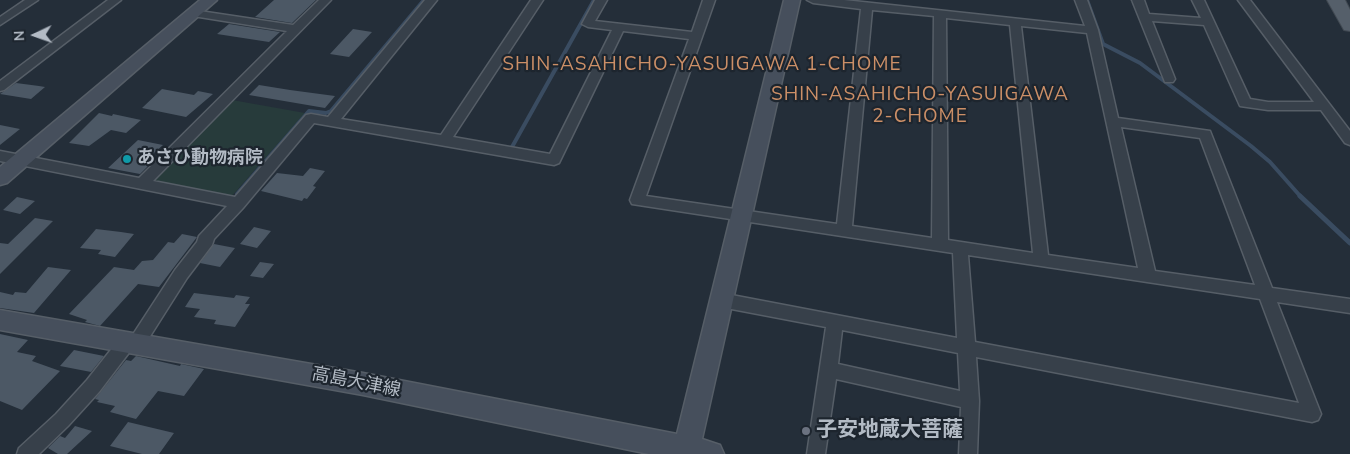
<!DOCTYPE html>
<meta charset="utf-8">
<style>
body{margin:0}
#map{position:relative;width:1350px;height:454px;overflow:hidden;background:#242e39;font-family:"Nunito Sans",sans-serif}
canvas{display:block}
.north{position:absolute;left:10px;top:10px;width:50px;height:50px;-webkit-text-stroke:4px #1d252e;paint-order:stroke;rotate:267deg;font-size:14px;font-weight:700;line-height:20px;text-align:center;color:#b3bbc5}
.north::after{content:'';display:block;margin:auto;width:18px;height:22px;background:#b3bbc5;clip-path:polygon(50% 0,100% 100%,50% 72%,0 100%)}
</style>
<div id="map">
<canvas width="1350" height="454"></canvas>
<div class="north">N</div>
</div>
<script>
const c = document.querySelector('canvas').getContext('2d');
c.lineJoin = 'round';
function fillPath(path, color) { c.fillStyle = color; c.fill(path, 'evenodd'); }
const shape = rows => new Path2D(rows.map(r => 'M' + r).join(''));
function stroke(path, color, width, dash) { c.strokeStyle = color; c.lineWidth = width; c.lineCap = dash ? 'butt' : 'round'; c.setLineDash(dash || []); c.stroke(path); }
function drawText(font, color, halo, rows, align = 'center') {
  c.font = font + ' "Nunito Sans","Noto Sans JP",sans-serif'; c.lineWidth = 4.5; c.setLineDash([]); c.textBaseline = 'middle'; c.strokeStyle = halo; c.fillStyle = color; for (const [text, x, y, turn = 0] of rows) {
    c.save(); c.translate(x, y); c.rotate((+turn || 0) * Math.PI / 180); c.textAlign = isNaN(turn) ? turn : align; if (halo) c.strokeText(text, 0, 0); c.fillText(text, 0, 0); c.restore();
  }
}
const green = shape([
 [232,100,305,113,231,197,156,182,156,177]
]);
const streamFar1 = shape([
 [1087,0,1103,44,1140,63,1251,146,1270,162,1301,197],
 [512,147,594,0],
 [237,194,309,111,326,113,331,111,424,0]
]);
const stream = shape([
 [1300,196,1350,243]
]);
const building = shape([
 [274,0,316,0,292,23,255,17],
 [229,24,280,32,269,42,217,34],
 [353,29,372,32,349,57,330,54],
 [16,83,39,86,45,87,31,99,0,94],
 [259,85,290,90,335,96,325,108,249,95],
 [162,89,194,95,198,91,213,94,186,117,142,108],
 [99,113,112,116,113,114,141,120,126,133,111,130,89,146,69,143],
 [0,125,20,129,0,145],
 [138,140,163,145,147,159,154,160,140,174,108,168],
 [310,168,325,171,313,186,316,187,307,199,304,198,302,201,261,191,277,173,303,176],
 [17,197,35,201,20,214,3,210],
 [35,218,53,221,0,274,0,243,8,244],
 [254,227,271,231,257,248,240,244],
 [96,229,121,232,134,234,115,257,98,254,101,250,80,248],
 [182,234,197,237,159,287,138,284,100,326,85,322,87,320,69,314,114,267,134,270,142,261,153,260,168,242,174,243],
 [214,244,235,248,220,267,200,263],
 [260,262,274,264,263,278,250,276],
 [48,267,71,270,34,313,0,308,0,292,13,295,15,292,26,293],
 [194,293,234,298,236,295,250,297,245,304,250,304,235,327,214,324,216,320,194,317,200,309,185,307],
 [0,334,28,340,17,352,36,356,32,361,60,371,22,410,0,401],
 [74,350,104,356,91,372,60,366],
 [136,356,180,366,181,364,204,369,184,396,158,391,136,419,110,412,115,406,97,402,99,400,95,399,126,360,131,361],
 [128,422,174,433,159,454,142,454,110,446],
 [75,426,92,431,67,454,58,454,48,448,60,436,65,438]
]);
const street = shape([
 [25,0,38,0,0,25,0,17,25,0],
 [108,0,121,0,4,90,0,91,0,81,108,0],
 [319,0,331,0,153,181,235,197,306,115,311,114,328,117,425,0,437,0,341,119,441,135,531,0,543,0,453,137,550,154,612,30,588,27,582,24,595,0,607,0,595,21,692,32,703,0,715,0,646,196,837,224,861,9,813,3,807,0,844,0,1085,26,1075,0,1087,0,1098,30,1118,118,1210,131,1272,288,1350,299,1350,313,1277,302,1321,414,1318,420,1312,422,976,357,979,401,977,454,959,454,961,407,836,379,825,454,807,454,826,327,721,307,715,305,713,300,715,295,721,293,957,338,953,253,632,204,630,200,689,39,623,31,559,163,554,165,314,123,243,208,214,239,212,245,187,278,142,349,136,351,131,350,99,392,68,426,39,454,17,454,19,448,56,414,87,380,121,337,127,335,132,336,175,270,197,242,199,236,227,206,0,161,0,151,139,178,287,31,193,16,187,13,189,11,193,10,293,25,319,0],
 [872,10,934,16,932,238,852,226,872,10],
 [946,18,1010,25,1033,253,948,240,946,18],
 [1021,26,1087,33,1138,268,1048,255,1021,26],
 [1121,127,1200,138,1255,285,1155,271,1121,127],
 [968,255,1260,299,1299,403,975,342,968,255],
 [842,330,958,353,960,391,838,364,842,330],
 [1132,0,1144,0,1149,14,1201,18,1192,0,1204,0,1250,99,1268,102,1314,102,1238,0,1250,0,1350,131,1350,145,1345,143,1321,110,1268,110,1240,106,1204,25,1152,21,1175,79,1173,82,1165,82,1132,0]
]);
const secondary = shape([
 [200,0,217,0,7,183,0,185,0,167,200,0],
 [784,0,800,0,702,439,720,445,724,454,649,454,363,395,0,330,0,310,363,373,677,434,784,0]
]);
const primary = shape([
 [1327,0,1345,0,1350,10,1350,31,1344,30,1327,0]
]);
const markers = [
 [127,159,5,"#0f9aa8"],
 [806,431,5,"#6b7280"]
];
const poiNames = [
 ["あさひ動物病院",137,159]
];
const streetNames = [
 ["高島大津線",356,383,11]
];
const neighbourhoodNames = [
 ["SHIN-ASAHICHO-YASUIGAWA 1-CHOME",702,65],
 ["SHIN-ASAHICHO-YASUIGAWA",920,95],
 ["2-CHOME",920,117]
];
const nearPoinames = [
 ["子安地蔵大菩薩",816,431]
];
fillPath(green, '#273b3b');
stroke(streamFar1, '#3a4c61', 4);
stroke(stream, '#3a4c61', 5);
fillPath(building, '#4c5865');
stroke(street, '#565e67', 3);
stroke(secondary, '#565e67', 3);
stroke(primary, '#414952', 2);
fillPath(street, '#37404a');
fillPath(secondary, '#464f5c');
fillPath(primary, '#555f6a');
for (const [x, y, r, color] of markers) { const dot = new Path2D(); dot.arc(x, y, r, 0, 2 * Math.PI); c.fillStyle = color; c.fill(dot); stroke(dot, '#1d252e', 2); }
drawText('bold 18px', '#b3bbc5', '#1d252e', poiNames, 'left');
drawText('18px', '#b3bbc5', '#1d252e', streetNames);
c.letterSpacing = '1px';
drawText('19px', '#cc8f67', '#1d252e', neighbourhoodNames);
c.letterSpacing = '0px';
drawText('bold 21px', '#b3bbc5', '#1d252e', nearPoinames, 'left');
</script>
